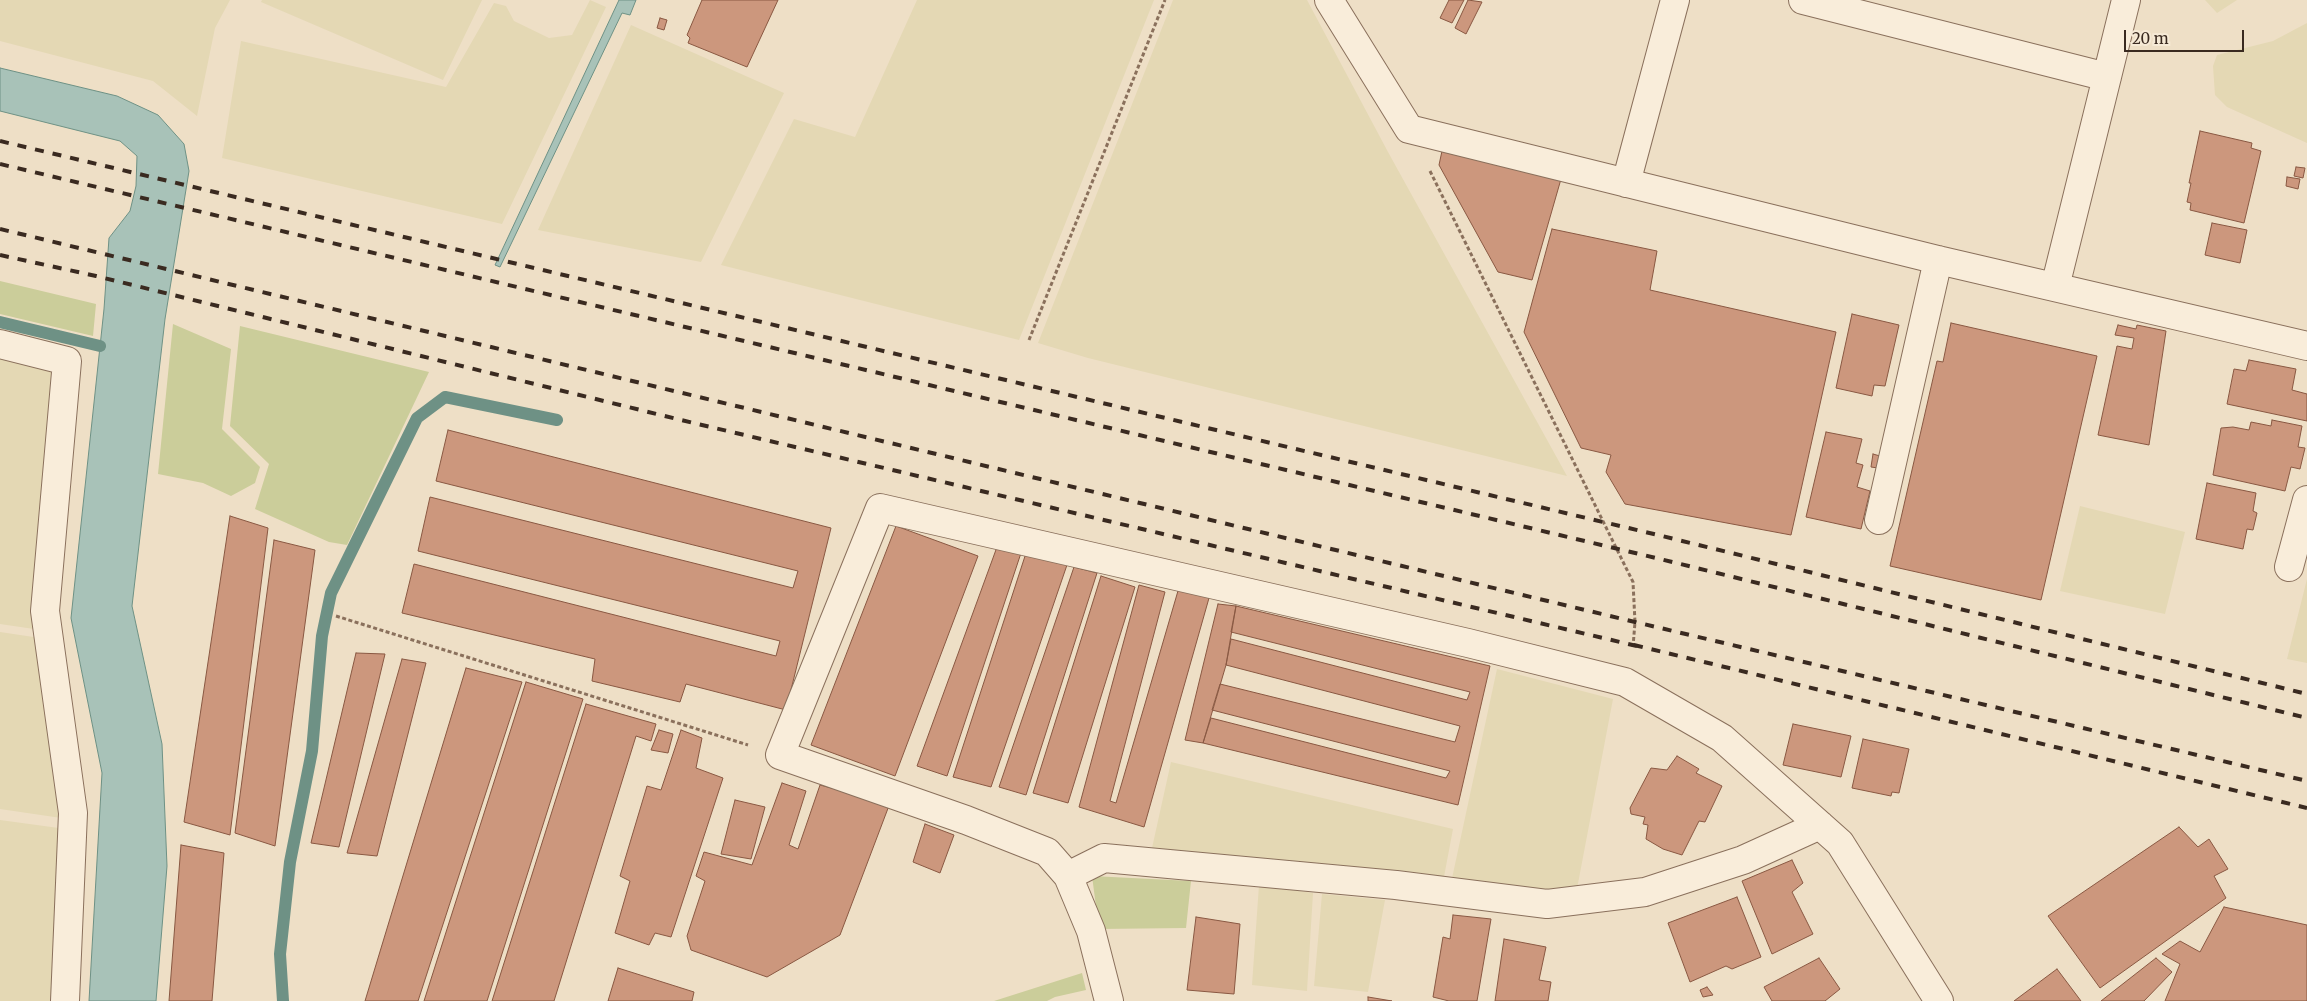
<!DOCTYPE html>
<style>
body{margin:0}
#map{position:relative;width:2307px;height:1001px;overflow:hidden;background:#eedfc6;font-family:Merriweather,serif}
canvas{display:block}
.scale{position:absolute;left:2124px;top:30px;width:120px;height:22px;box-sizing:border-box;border:2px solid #3a2a20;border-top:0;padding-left:6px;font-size:15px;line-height:18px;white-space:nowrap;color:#3a2a20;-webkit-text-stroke:4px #f6ead6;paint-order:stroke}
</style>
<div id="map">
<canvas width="2307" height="1001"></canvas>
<div class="scale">20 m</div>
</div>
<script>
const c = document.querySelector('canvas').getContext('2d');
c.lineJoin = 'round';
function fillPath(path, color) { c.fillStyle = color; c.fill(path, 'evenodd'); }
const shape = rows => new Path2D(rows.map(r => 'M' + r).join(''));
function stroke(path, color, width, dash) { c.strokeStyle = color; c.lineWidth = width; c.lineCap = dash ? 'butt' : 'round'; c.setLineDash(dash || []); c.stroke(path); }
const farmland = shape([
 [0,0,230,0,215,28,197,116,153,81,0,41],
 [262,0,482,0,443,80,261,2],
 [590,0,606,7,502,224,222,158,241,41,446,87,494,3,506,6,514,21,549,38,572,35],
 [917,0,1154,0,1019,340,721,265,794,119,855,137],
 [1173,0,1307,0,1388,152,1567,476,1088,358,1038,343],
 [2205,0,2237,0,2217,13],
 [2307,23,2307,143,2227,107,2215,95,2213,66,2217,55,2273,41],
 [631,25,784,93,701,262,538,230],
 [0,353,56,367,34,629,0,624],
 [2080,506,2185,532,2165,614,2060,591],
 [2307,579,2307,663,2287,659],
 [0,632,40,638,68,819,0,809],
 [1497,669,1613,699,1576,894,1451,883],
 [1171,762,1453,829,1443,882,1152,848],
 [0,820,66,829,53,1001,0,1001],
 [1259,885,1313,893,1307,991,1252,985],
 [1322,894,1385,900,1368,992,1314,986]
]);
const green = shape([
 [0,281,96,304,93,336,0,314],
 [173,324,231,349,222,429,260,467,255,483,231,496,203,483,158,474],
 [240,326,429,372,347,545,329,542,255,509,269,464,230,426],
 [1092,876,1191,881,1186,928,1099,929],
 [1082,973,1086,990,1055,997,1047,1001,994,1001]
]);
const water = shape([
 [619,0,636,0,630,15,622,13,500,267,495,265,619,0],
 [0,68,117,96,158,115,184,144,189,171,165,319,132,606,162,744,167,866,156,1001,89,1001,102,773,71,618,104,309,109,238,130,211,136,186,137,156,120,141,0,111,0,68]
]);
const stream = shape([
 [0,322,100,346],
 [283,1001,280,954,290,862,312,751,322,636,331,593,417,418,445,397,557,420]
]);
const building = shape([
 [702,0,778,0,747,67,688,43,690,38,687,35,702,0],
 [1449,0,1464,0,1452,23,1440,18,1449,0],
 [1468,0,1482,2,1466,34,1455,28,1468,0],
 [660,18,667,20,664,30,657,28,660,18],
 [2200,131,2252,143,2251,148,2261,151,2244,223,2190,210,2191,203,2187,202,2191,183,2189,183,2200,131],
 [1442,151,1561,179,1532,280,1498,272,1439,165,1442,151],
 [2296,167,2305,168,2303,178,2294,176,2296,167],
 [2287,177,2300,179,2298,189,2286,186,2287,177],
 [2212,223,2247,230,2240,263,2205,255,2212,223],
 [1552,229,1657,251,1650,290,1836,332,1791,535,1625,504,1606,472,1611,455,1581,448,1524,332,1552,229],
 [1852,314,1899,325,1885,386,1874,385,1872,396,1836,388,1852,314],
 [1951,323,2097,356,2041,600,1890,566,1937,361,1943,362,1951,323],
 [2118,325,2136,329,2137,325,2166,331,2149,445,2098,435,2117,346,2132,349,2134,338,2115,335,2118,325],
 [2249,360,2296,369,2292,390,2307,394,2307,421,2227,404,2234,369,2246,371,2249,360],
 [2272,420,2302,426,2298,447,2305,448,2300,469,2291,467,2285,491,2213,475,2221,428,2233,427,2249,430,2251,422,2271,426,2272,420],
 [448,430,831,528,786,710,686,684,680,702,592,681,595,659,402,613,414,564,776,656,780,641,418,551,430,497,793,588,798,571,436,481,448,430],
 [1826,432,1862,439,1856,463,1863,465,1857,487,1870,491,1861,529,1806,517,1826,432],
 [1873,454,1880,456,1878,468,1871,467,1873,454],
 [2207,483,2256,493,2253,511,2257,513,2253,530,2247,529,2243,549,2196,539,2207,483],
 [230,516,268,528,230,835,184,822,230,516],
 [896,526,978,556,895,776,811,745,896,526],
 [274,540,315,550,275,846,235,833,274,540],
 [997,547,1021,553,947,776,917,766,997,547],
 [1027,550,1068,562,991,787,953,777,1027,550],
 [1074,567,1097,573,1026,795,999,787,1074,567],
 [1101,576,1135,587,1068,803,1033,793,1101,576],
 [1180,584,1211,591,1144,827,1079,807,1139,585,1165,592,1110,801,1116,803,1180,584],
 [1218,604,1236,606,1226,665,1203,743,1185,740,1218,604],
 [1236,606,1490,666,1458,805,1203,743,1211,718,1446,778,1450,771,1212,710,1220,684,1455,742,1460,726,1226,665,1231,639,1467,700,1470,692,1231,632,1236,606],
 [356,653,385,654,339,847,311,843,356,653],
 [402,659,426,663,377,856,347,853,402,659],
 [466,668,522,682,418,1001,365,1001,466,668],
 [526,682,583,699,487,1001,424,1001,526,682],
 [586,704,656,724,651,741,636,736,554,1001,492,1001,586,704],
 [1793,724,1851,736,1841,777,1783,765,1793,724],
 [659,730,673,734,668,753,651,750,659,730],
 [681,730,702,738,696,768,723,778,671,937,655,933,649,945,615,933,630,881,620,876,647,786,661,790,681,730],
 [1863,739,1909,749,1899,793,1892,792,1891,796,1852,788,1863,739],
 [1677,756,1699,769,1696,773,1722,786,1705,822,1699,821,1682,855,1663,849,1646,839,1648,825,1643,824,1645,817,1631,814,1630,808,1651,768,1667,770,1677,756],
 [782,783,806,791,789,845,798,849,820,785,890,803,840,935,767,977,691,950,687,936,705,881,696,876,704,852,752,865,782,783],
 [735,800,765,807,751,859,721,854,735,800],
 [925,824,954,835,940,873,913,862,925,824],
 [2179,827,2198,847,2209,839,2228,869,2214,876,2226,898,2100,988,2048,916,2179,827],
 [181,845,224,853,212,1001,169,1001,181,845],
 [1792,860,1803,883,1792,892,1813,934,1772,954,1742,881,1792,860],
 [1737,897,1761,957,1732,969,1726,966,1690,982,1668,923,1737,897],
 [2224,907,2307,925,2307,1001,2165,1001,2180,964,2162,954,2180,941,2200,952,2224,907],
 [1453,915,1491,919,1477,1001,1449,1001,1433,997,1443,937,1450,939,1453,915],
 [1196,917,1240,924,1234,994,1187,990,1196,917],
 [1504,939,1546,947,1539,980,1551,982,1548,1001,1495,1001,1504,939],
 [1819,958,1840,989,1825,1001,1772,1001,1764,987,1819,958],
 [2156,958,2172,972,2144,1001,2101,1001,2156,958],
 [618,968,694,992,692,1001,608,1001,618,968],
 [2057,969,2081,1001,2014,1001,2057,969],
 [1707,987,1713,995,1703,997,1700,990,1707,987],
 [1368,997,1392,1001,1368,1001,1368,997]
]);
const path = shape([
 [1430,171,1633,582,1635,622,1633,647],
 [1029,340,1165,0],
 [336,616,748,745]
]);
const minor = shape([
 [1329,0,1409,129,1938,260,2307,346],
 [1803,0,2107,77],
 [1626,183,1675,0],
 [2055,287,2126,0],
 [0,344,67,361,45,611,73,813,65,1001],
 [1879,520,1938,260],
 [2289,567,2307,500],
 [1068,876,1104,858,1396,885,1547,904,1645,892,1743,860,1820,825],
 [1109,1001,1091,931,1068,876,1047,852,966,820,780,755,880,508,1468,643,1625,682,1722,738,1840,843,1939,1001]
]);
const rail = shape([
 [0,141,1662,536,2307,694],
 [0,164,1656,558,2307,718],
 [0,229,1635,622,2307,781],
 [0,255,96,276,681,420,1641,647],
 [1634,645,2307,808]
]);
fillPath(farmland, '#e4d8b4');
fillPath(green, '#cbcd9a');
fillPath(water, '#a8c2b8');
stroke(water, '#6e9185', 1);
stroke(stream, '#6e9185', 12);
fillPath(building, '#cc977d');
stroke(building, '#895842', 1);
stroke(minor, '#8a705c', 30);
stroke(path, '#8a705c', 3, [4, 2.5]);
stroke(minor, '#f9edda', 28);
stroke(rail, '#3a2a20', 4, [9, 9]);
</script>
